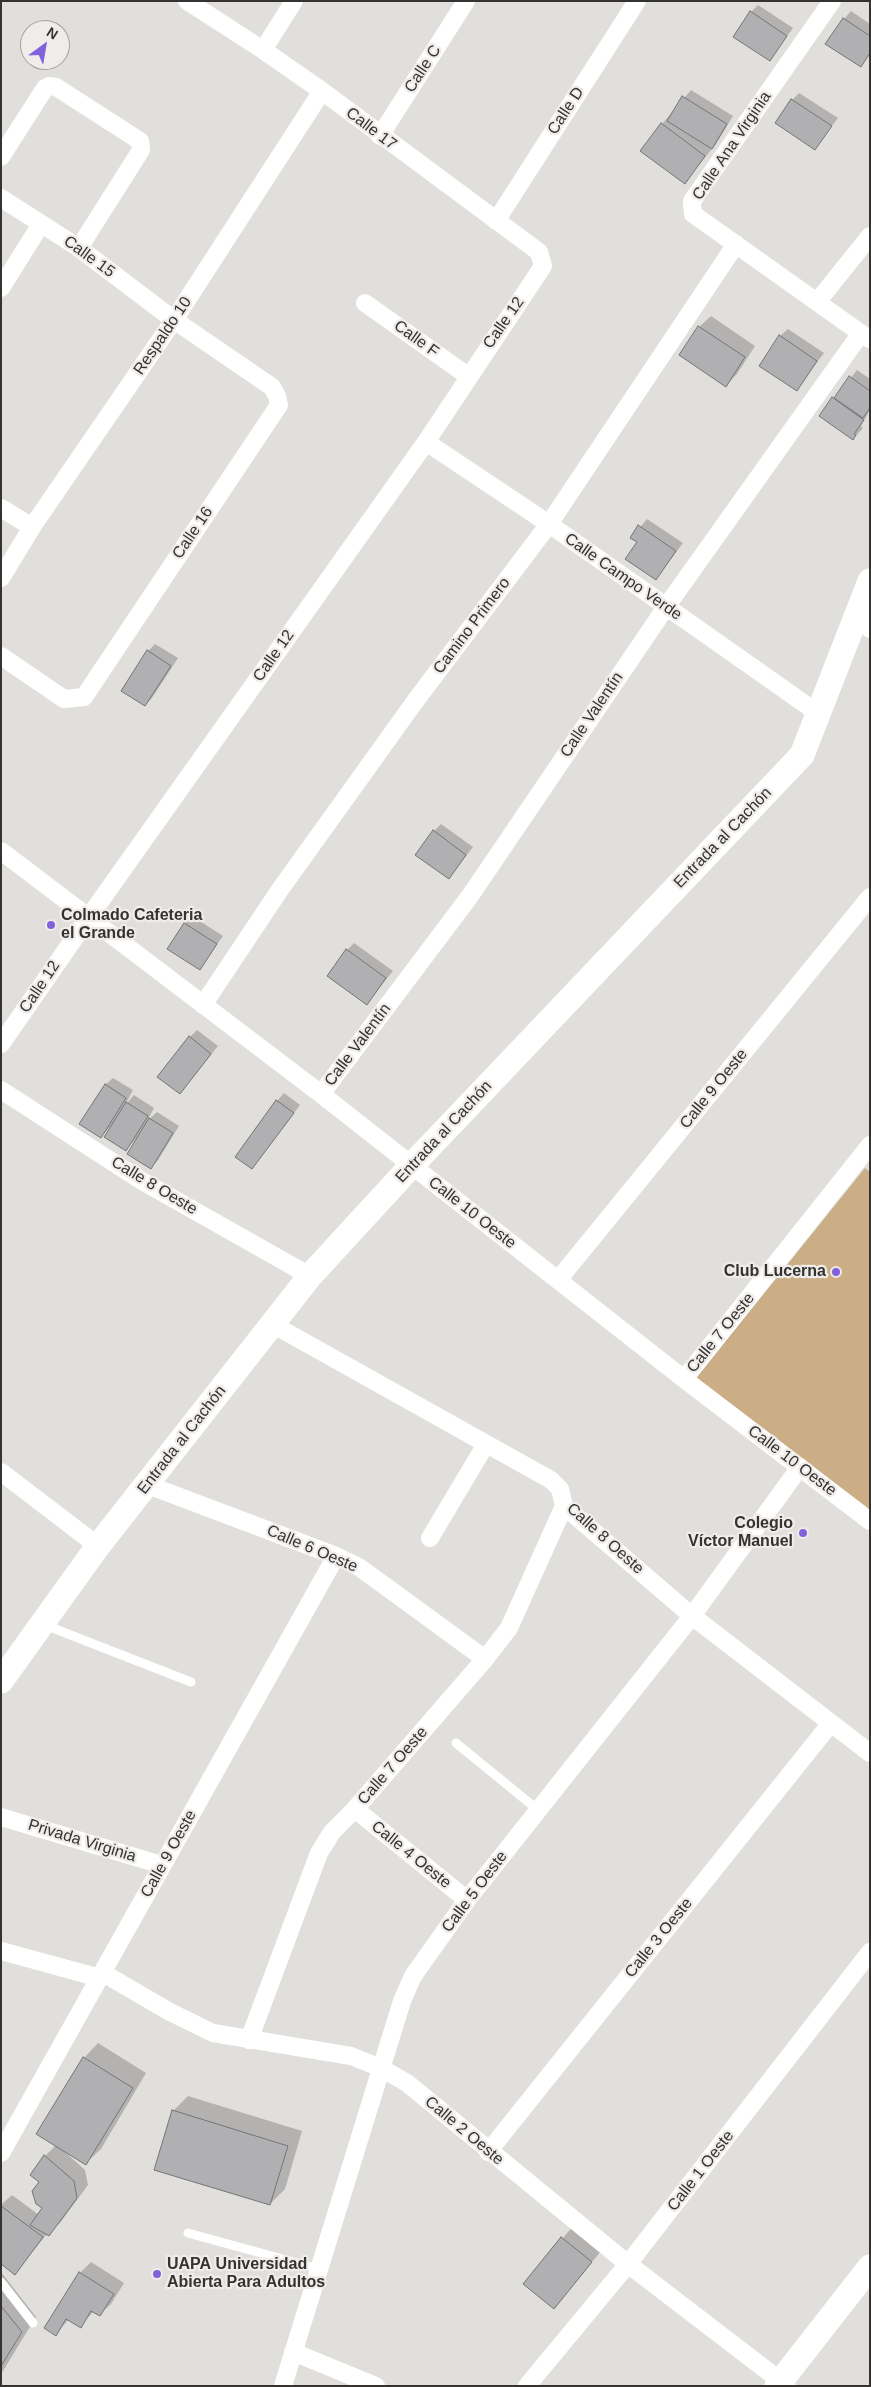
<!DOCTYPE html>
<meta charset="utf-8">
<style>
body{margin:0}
#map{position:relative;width:871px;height:2387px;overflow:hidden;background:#e1dfdc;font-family:Arial,sans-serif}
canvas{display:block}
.frame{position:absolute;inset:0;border:2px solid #343332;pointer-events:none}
.north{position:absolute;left:20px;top:20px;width:50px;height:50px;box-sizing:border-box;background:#efece9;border:1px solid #a4a2a0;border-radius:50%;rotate:32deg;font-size:14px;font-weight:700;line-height:20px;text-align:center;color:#343332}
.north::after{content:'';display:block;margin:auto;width:18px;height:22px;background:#8261dc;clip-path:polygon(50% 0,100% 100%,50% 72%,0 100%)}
</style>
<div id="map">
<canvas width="871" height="2387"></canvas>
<div class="frame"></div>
<div class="north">N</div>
</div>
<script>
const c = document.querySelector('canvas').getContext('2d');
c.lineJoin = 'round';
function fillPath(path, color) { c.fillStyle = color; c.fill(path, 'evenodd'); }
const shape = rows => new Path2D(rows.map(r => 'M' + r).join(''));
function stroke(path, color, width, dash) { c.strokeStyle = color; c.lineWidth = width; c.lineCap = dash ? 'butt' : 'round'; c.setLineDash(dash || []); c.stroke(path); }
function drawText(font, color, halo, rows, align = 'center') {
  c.font = font + ' Arial,sans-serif'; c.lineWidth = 4.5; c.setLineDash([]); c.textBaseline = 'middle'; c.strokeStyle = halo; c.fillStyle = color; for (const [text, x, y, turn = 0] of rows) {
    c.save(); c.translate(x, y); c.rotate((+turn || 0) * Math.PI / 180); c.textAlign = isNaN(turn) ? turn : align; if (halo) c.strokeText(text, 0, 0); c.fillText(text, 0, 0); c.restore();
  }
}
const green = shape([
 [865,1168,870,1172,870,1512,696,1378]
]);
const shadow = shape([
 [758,5,793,28,770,60,751,12],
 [851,11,870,24,870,55,860,65,844,19],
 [691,90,733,116,716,144,685,182,662,124],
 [799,93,838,118,815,148,792,100],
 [711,316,755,346,737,374,726,385,699,327],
 [788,329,824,353,797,389,780,336],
 [857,370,870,379,870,410,861,426,863,428,853,439,821,416],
 [647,519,683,543,656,579,638,542,632,537],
 [155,644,178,658,152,698,145,705,148,651],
 [441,824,473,847,449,878,434,831],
 [192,916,223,936,200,968,185,923],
 [354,943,393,971,367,1003,347,950],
 [197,1030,218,1046,180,1093,190,1037],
 [113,1078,133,1090,125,1105,134,1095,154,1108,147,1121,157,1112,179,1126,158,1160,151,1168,136,1139,126,1149,111,1126,101,1136,105,1085],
 [284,1093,300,1105,252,1168,277,1101],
 [98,2043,146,2073,101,2149,86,2163,65,2152,85,2170,88,2185,60,2223,47,2234,15,2273,1,2263,1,2205,12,2195,39,2215,44,2207,41,2181,45,2156,56,2145,84,2058],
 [188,2096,302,2131,285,2189,270,2204,173,2111],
 [573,2226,602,2250,554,2307,525,2284],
 [91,2262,124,2283,111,2304,99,2315,94,2311,80,2326,69,2319,56,2334,80,2273],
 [1,2272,36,2317,1,2374]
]);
const building = shape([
 [750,11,787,36,770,61,733,37,750,11],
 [843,18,870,36,870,53,861,67,825,44,843,18],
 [682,96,727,124,712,149,667,121,682,96],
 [791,99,832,126,815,150,775,123,791,99],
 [661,123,705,156,685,184,640,151,661,123],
 [698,326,745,357,726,387,679,355,698,326],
 [779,335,817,361,797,391,759,366,779,335],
 [849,376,870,391,870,408,863,418,834,398,849,376],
 [832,397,864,420,854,434,856,435,853,440,819,416,832,397],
 [638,525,676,551,656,580,625,559,637,542,630,538,638,525],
 [147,650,171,666,145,706,121,691,147,650],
 [433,830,466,855,449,879,415,855,433,830],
 [184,923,217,944,200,970,167,949,184,923],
 [346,949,386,978,367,1005,327,976,346,949],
 [189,1036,211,1054,180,1094,157,1077,189,1036],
 [105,1084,126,1098,101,1138,79,1124,105,1084],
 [276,1100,294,1113,252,1169,235,1157,276,1100],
 [126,1102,148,1116,126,1151,104,1137,126,1102],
 [149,1118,173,1133,151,1169,127,1154,149,1118],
 [83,2057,133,2088,86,2165,36,2134,83,2057],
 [172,2110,288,2146,270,2205,154,2170,172,2110],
 [44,2155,74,2181,77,2198,49,2236,30,2225,42,2208,36,2204,32,2191,39,2182,30,2175,44,2155],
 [1,2206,43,2237,15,2275,1,2264,1,2206],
 [561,2237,592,2262,554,2309,523,2284,561,2237],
 [79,2272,114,2294,100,2316,91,2311,81,2328,66,2319,56,2336,44,2328,79,2272],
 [1,2306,22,2332,1,2366,1,2306]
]);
const lane = shape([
 [45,1625,191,1682],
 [456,1743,538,1810],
 [188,2233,319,2269],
 [1,2282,33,2323]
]);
const street = shape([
 [832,1,692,201,692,205,693,214,869,339],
 [263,50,294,1],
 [380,136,466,1],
 [1,157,45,88,49,86,56,87,140,141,141,150,79,248],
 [1,198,79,248,174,320,272,387,277,396,279,405,84,697,64,699,1,656],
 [496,221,637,1],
 [1,288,41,224],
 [817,302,870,236],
 [365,303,468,376],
 [426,442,549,524,819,714],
 [1,508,32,527],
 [1,578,32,527,174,320,322,91],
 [856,616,870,629],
 [1,851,321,1094,684,1379,870,1521],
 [203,1005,279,891,416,700,549,524,736,244],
 [1,1044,89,917,426,442,543,266,539,252,322,91,263,50,187,1],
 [1,1090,142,1181,310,1276],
 [321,1094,470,896,666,607,861,333],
 [558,1280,870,897],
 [272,1324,551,1480,560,1489,564,1506,692,1616,870,1753],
 [684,1379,870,1145],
 [1,1472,98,1546],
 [148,1485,336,1556,359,1567,485,1659],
 [430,1538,486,1444],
 [355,1809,467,1900],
 [1,1817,162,1865],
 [1,1951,100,1978],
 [103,1973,170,2012,213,2033,351,2056,381,2068,407,2083,628,2264,787,2386],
 [249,2040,319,1853,332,1832,355,1809,485,1659,509,1628,564,1506],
 [488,2152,831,1723],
 [1,2153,336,1556],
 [293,2352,376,2386],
 [283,2386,402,2001,413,1976,467,1900,692,1616,800,1467],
 [527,2386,628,2264,870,1952]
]);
const secondary = shape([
 [1,1681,98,1546,310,1276,412,1165,802,755,870,581],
 [777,2386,870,2267]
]);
const markers = [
 [51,925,5,"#8261dc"],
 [836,1272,5,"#8261dc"],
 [803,1533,5,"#8261dc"],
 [157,2274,5,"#8261dc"]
];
const streetNames = [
 ["Calle C",423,69,-57],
 ["Calle D",566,111,-57],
 ["Calle 17",371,129,37],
 ["Calle Ana Virginia",732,146,-56],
 ["Calle 15",89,257,36],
 ["Calle 12",504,323,-55],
 ["Respaldo 10",163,336,-56],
 ["Calle F",416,339,36],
 ["Calle 16",193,533,-56],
 ["Calle Campo Verde",623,577,35],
 ["Camino Primero",472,626,-53],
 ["Calle 12",274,656,-55],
 ["Calle Valentín",592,715,-56],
 ["Entrada al Cachón",723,838,-46],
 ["Calle 12",40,987,-56],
 ["Calle Valentín",358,1045,-53],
 ["Calle 9 Oeste",714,1089,-51],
 ["Entrada al Cachón",444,1132,-47],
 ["Calle 8 Oeste",154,1186,31],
 ["Calle 10 Oeste",472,1213,38],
 ["Calle 7 Oeste",721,1333,-51],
 ["Entrada al Cachón",182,1440,-52],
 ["Calle 10 Oeste",792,1461,37],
 ["Calle 8 Oeste",605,1539,42],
 ["Calle 6 Oeste",312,1549,23],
 ["Calle 7 Oeste",393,1766,-49],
 ["Privada Virginia",82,1841,17],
 ["Calle 9 Oeste",169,1854,-61],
 ["Calle 4 Oeste",411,1855,39],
 ["Calle 5 Oeste",475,1892,-53],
 ["Calle 3 Oeste",659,1938,-51],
 ["Calle 2 Oeste",464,2131,40],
 ["Calle 1 Oeste",701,2171,-52]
];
const poiNames = [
 ["Colmado Cafeteria",61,916],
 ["el Grande",61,934],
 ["Club Lucerna",826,1272,"right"],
 ["Colegio",793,1524,"right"],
 ["Víctor Manuel",793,1542,"right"],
 ["UAPA Universidad",167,2265],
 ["Abierta Para Adultos",167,2283]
];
fillPath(green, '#cbae85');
fillPath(shadow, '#0003');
fillPath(building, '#b0b0b3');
stroke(building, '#747477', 1);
stroke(lane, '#fff', 9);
stroke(street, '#fff', 18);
stroke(secondary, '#fff', 25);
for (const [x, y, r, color] of markers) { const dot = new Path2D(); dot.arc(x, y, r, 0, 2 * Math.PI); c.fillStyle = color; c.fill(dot); stroke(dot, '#efece9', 2); }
drawText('16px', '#343332', '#efece9', streetNames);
drawText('bold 16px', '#343332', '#efece9', poiNames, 'left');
</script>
